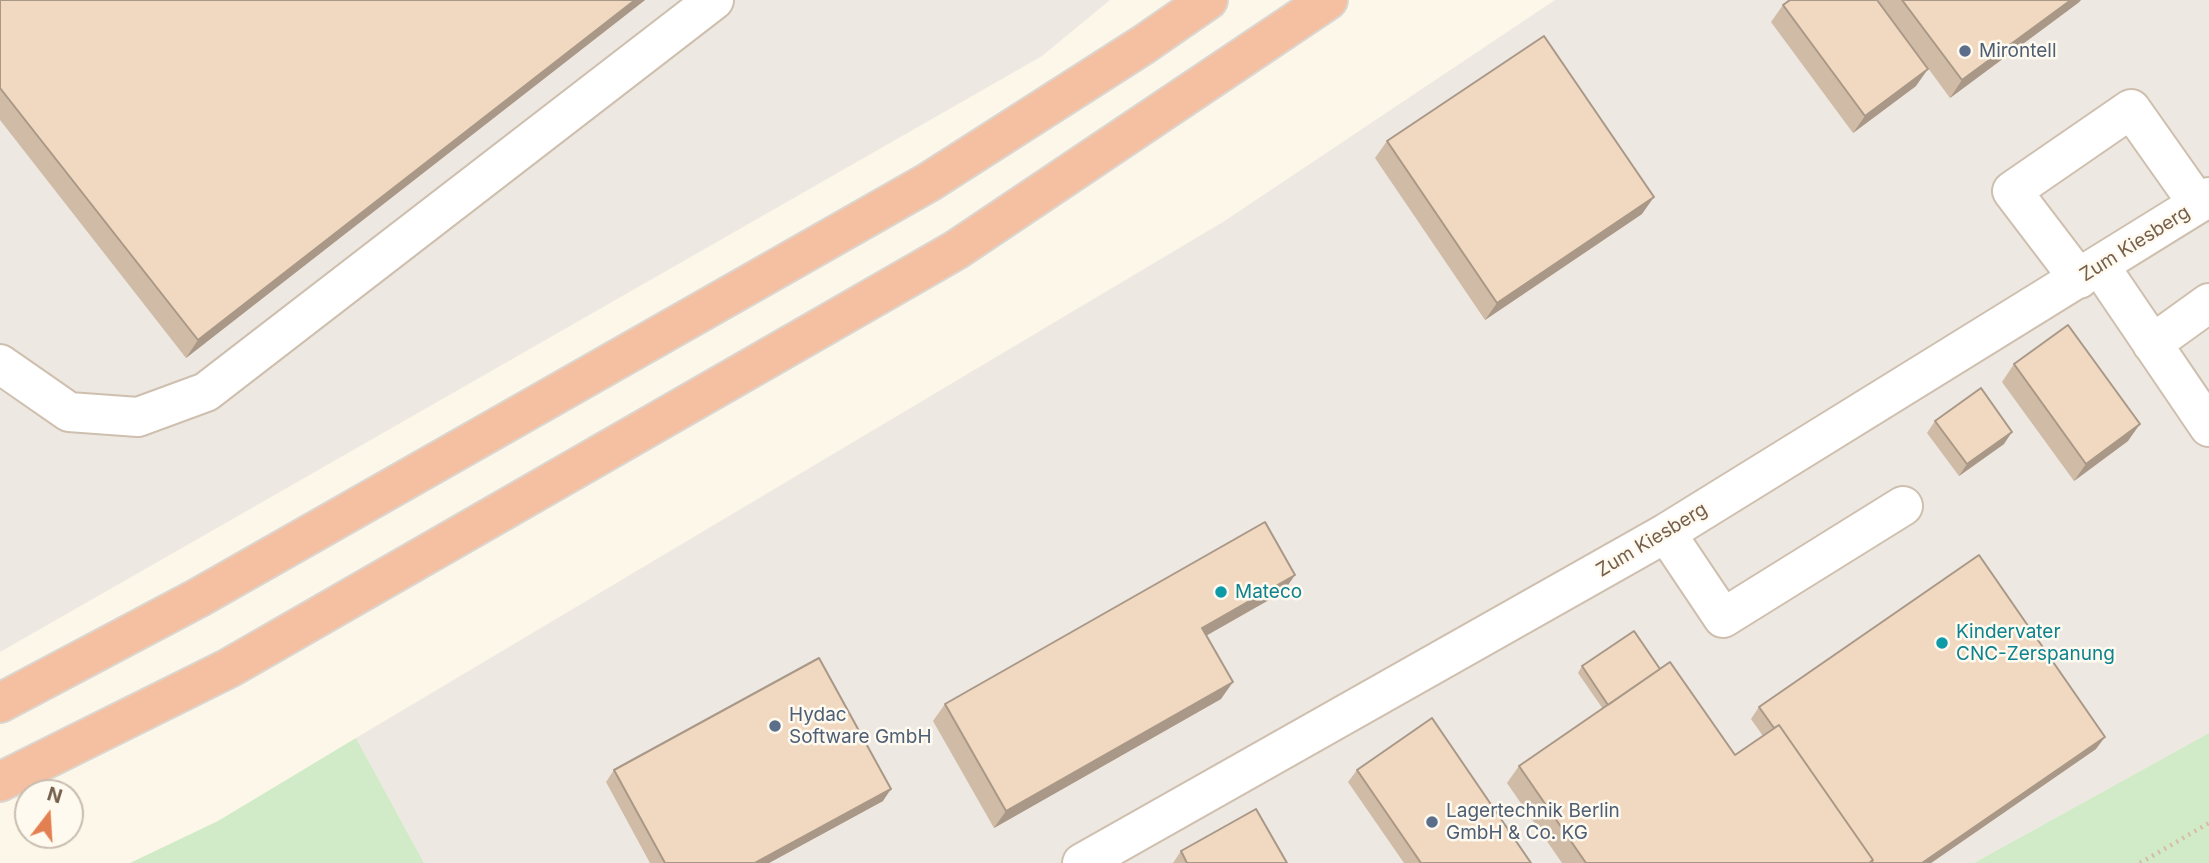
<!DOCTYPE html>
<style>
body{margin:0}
#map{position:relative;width:2209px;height:863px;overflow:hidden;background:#fcf7e9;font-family:Inter,sans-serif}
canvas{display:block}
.north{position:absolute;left:14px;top:779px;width:70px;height:70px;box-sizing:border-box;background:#fffaef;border:2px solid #c8bcae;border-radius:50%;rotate:17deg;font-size:19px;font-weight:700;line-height:28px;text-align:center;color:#76604c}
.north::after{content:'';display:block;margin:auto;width:24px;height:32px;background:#e38051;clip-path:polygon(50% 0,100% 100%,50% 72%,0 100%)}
</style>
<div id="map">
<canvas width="2209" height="863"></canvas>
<div class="north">N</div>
</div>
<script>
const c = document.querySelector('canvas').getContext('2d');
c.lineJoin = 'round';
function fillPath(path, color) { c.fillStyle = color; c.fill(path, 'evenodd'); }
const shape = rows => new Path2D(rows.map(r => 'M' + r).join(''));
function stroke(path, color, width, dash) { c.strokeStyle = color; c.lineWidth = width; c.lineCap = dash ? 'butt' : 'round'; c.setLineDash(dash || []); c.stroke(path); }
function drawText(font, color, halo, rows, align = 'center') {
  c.font = font + ' Inter,sans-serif'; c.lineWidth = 5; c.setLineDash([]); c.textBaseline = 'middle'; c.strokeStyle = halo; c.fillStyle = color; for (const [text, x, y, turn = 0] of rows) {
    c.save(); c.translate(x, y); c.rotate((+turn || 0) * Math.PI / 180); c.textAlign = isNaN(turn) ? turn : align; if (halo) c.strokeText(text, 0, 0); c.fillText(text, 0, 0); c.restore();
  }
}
const industrial = shape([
 [0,0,1110,0,1042,56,0,652],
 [1555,0,2209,0,2209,733,1974,863,424,863,356,738,1223,222]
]);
const green = shape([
 [2209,733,2209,863,1974,863],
 [356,738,424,863,130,863,218,821]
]);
const path = shape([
 [2140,863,2209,823]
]);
const minor = shape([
 [2099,265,2209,427],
 [2079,279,2012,191,2131,109,2198,204],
 [2152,344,2209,303],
 [0,364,69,412,138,417,206,392,714,0],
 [1666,533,1723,618,1903,506],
 [1082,863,1666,533,2209,197]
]);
const highway = shape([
 [0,703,198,598,929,182,1143,45,1208,0],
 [0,782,229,668,956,250,1328,0]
]);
const wall = shape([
 [0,0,645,0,186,358,0,120],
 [1878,0,2081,0,2078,3,1950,98],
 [1783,5,1916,86,1853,133,1771,22],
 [1387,141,1642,214,1485,320,1375,158],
 [2014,364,2128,441,2074,481,2002,382],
 [1935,421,2004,444,1959,476,1927,433],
 [1295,575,1283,592,1206,635,1221,699,994,828,933,721,945,704],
 [1582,666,1660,669,1735,755,1763,736,1751,719,1759,707,2096,749,1931,863,1562,863,1507,783,1519,766,1603,709,1578,673],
 [614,770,883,801,769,863,650,863,606,782],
 [1357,770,1531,863,1404,863,1348,782],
 [1181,851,1287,863,1173,863]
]);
const shadedWall = shape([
 [635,0,645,0,186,358,198,340],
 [2071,0,2081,0,2078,3,1950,98,1962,80],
 [1928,69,1916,86,1853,133,1865,116],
 [1654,197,1642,214,1485,320,1497,303],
 [2140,424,2128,441,2074,481,2086,464],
 [2012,432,2004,444,1959,476,1967,464],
 [1295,575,1283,592,1190,645,1202,628],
 [1233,682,1221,699,994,828,1006,811],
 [2105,737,2096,749,1931,863,1922,863],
 [891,789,883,801,769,863,755,863]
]);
const building = shape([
 [0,0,635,0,198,340,0,88,0,0],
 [1790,0,1877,0,1928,69,1865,116,1783,5,1790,0],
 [1902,0,2071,0,1962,80,1902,0],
 [1544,36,1654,197,1497,303,1387,141,1544,36],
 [2068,325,2140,424,2086,464,2014,364,2068,325],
 [1981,388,2012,432,1967,464,1935,421,1981,388],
 [1265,522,1295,575,1202,628,1233,682,1006,811,945,704,1265,522],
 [1979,555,2105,737,1922,863,1871,863,1873,860,1779,725,1774,728,1759,707,1979,555],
 [1634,631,1660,669,1608,705,1582,666,1634,631],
 [819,658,891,789,755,863,665,863,614,770,819,658],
 [1670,662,1735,755,1779,725,1873,860,1869,863,1586,863,1519,766,1670,662],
 [1432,718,1531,863,1421,863,1357,770,1432,718],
 [1256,809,1287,863,1187,863,1181,851,1256,809]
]);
const markers = [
 [1965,51,7,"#5c6f8a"],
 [1221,592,7,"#0f9aa8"],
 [1942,643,7,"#0f9aa8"],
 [775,726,7,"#5c6f8a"],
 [1432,822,7,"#5c6f8a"]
];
const serviceNames = [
 ["Mirontell",1979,51],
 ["Hydac",789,715],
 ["Software GmbH",789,737],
 ["Lagertechnik Berlin",1446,811],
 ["GmbH & Co. KG",1446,833]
];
const streetNames = [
 ["Zum Kiesberg",2135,244,-32],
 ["Zum Kiesberg",1652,540,-31]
];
const cultureNames = [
 ["Mateco",1235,592],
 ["Kindervater",1956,632],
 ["CNC-Zerspanung",1956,654]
];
fillPath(industrial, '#ede8e2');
fillPath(green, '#d1eac7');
stroke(minor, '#cebfae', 42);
stroke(highway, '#dbd6d0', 42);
stroke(path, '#d6bca3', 4.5, [2, 5]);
stroke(minor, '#fff', 38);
stroke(highway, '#f5bfa1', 38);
fillPath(wall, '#cfbba6');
fillPath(shadedWall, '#a99887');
fillPath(building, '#f1d9c1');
stroke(building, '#a99887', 2);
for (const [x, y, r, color] of markers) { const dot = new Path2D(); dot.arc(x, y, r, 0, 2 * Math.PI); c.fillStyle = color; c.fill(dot); stroke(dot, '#fffaef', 2.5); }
drawText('19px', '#4e5e75', '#fffaef', serviceNames, 'left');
drawText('19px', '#76604c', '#fffaef', streetNames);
drawText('19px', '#0d838f', '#fffaef', cultureNames, 'left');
</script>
